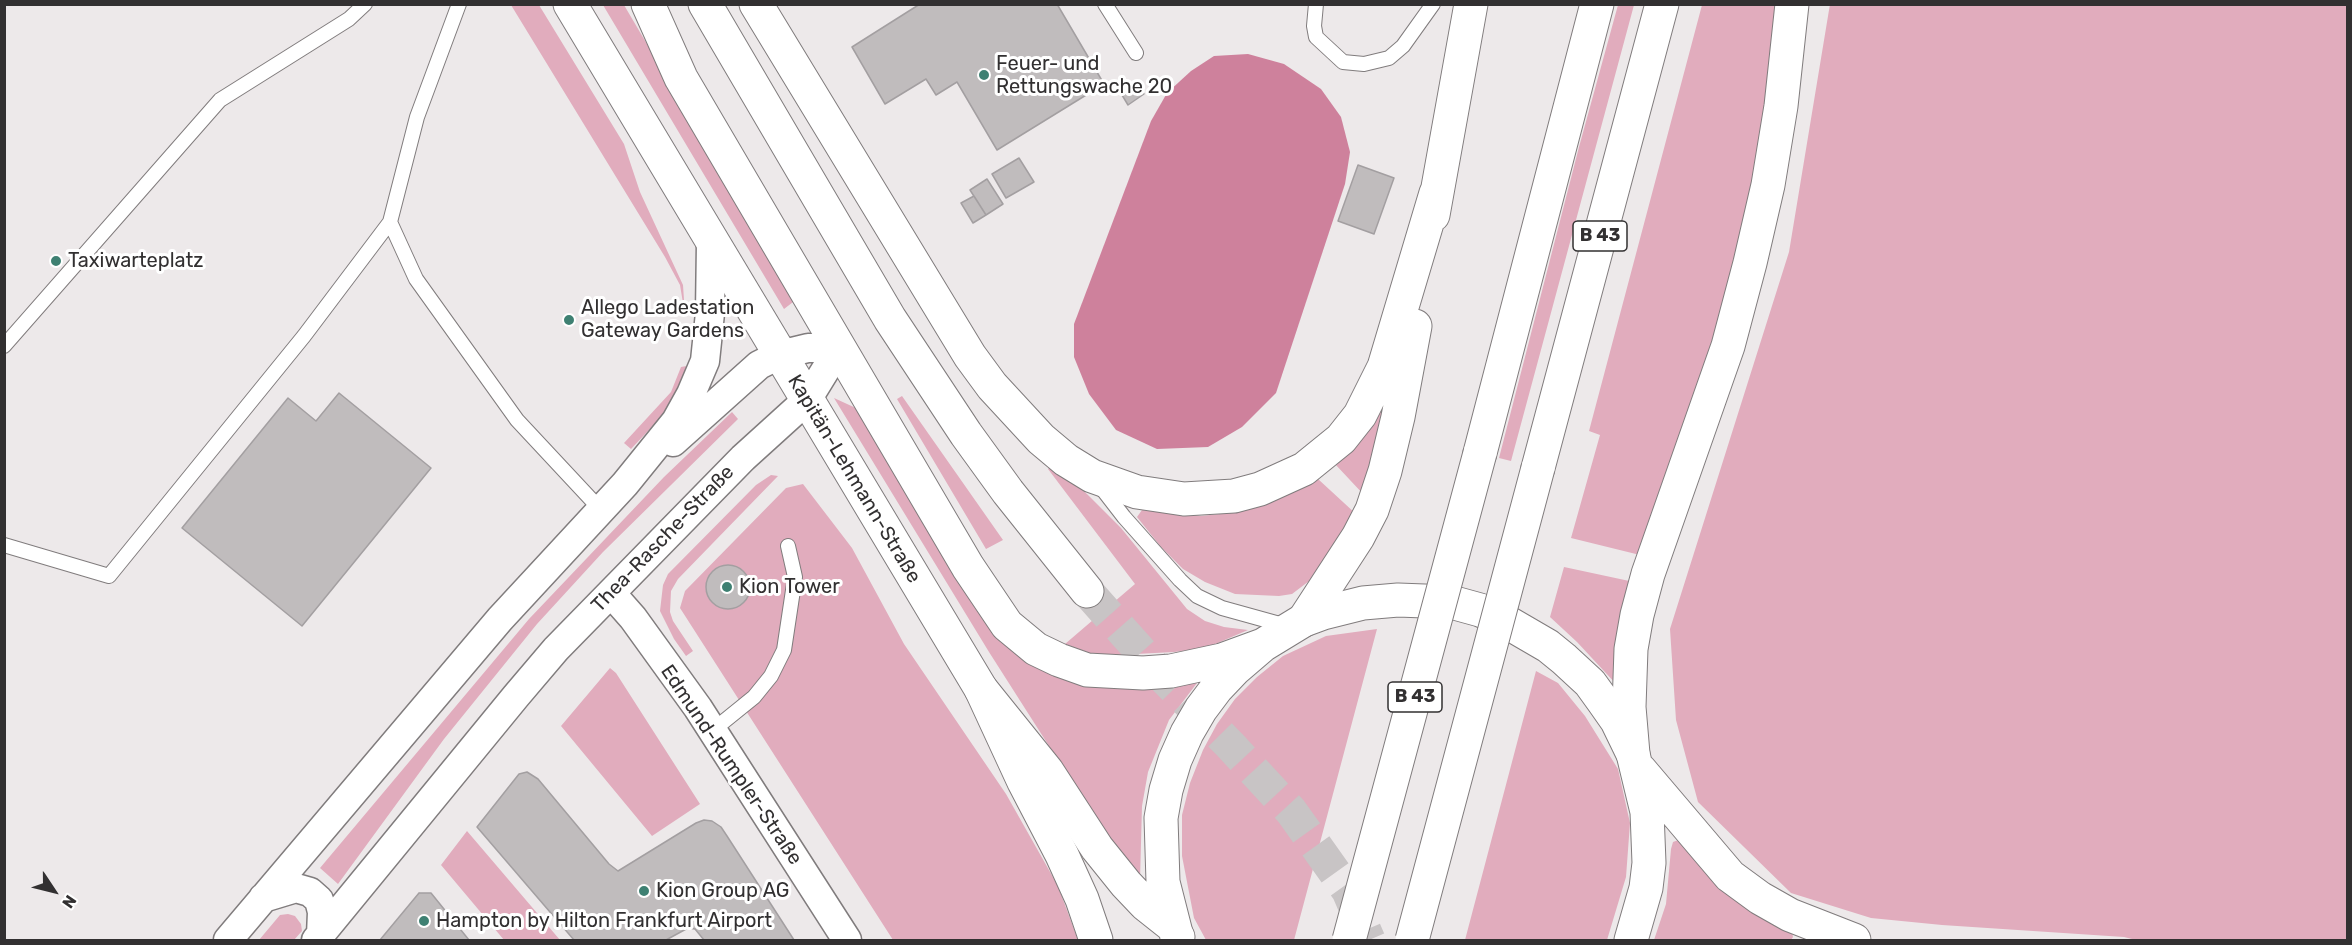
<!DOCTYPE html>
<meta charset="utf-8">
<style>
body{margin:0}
#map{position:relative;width:2352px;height:945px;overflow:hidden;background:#ede9ea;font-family:Rubik,sans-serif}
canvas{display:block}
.frame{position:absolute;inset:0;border:6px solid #323031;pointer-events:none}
.north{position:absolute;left:24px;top:861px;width:60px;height:60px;-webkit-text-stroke:4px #fff;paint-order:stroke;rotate:125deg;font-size:16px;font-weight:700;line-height:24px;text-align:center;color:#323031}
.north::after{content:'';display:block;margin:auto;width:21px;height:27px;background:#323031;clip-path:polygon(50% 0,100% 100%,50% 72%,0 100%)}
</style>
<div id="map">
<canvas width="2352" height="945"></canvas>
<div class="frame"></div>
<div class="north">N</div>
</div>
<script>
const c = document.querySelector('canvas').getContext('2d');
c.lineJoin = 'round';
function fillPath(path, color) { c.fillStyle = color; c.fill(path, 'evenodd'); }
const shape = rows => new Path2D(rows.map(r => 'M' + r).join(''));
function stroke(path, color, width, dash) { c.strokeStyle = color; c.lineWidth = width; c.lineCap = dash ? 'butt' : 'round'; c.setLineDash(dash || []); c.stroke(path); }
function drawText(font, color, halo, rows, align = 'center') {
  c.font = font + ' Rubik,sans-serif'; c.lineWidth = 6; c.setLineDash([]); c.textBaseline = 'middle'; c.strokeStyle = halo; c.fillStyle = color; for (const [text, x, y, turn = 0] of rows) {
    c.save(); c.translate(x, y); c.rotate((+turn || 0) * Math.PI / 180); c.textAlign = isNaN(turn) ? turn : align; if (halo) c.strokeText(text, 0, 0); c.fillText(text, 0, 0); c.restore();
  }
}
const green = shape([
 [1830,4,2347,5,2347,940,2136,940,2124,937,1942,925,1871,918,1791,893,1698,802,1676,720,1670,629,1789,252],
 [511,5,539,5,624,144,640,192,683,285,685,315,680,285,665,257],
 [603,5,624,5,797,299,784,309],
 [1618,5,1634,5,1511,461,1499,458,1579,147],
 [1702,5,1781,5,1752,191,1718,324,1640,555,1571,538,1600,435,1589,431],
 [692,365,665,413,631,449,624,443,671,392,681,367],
 [902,396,1003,540,986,549,897,399],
 [834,398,858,409,977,611,1023,658,1152,689,1197,683,1169,720,1148,772,1142,806,1140,880,1137,884,989,652],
 [1385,407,1364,495,1335,464],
 [732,412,738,419,603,552,537,624,444,739,338,884,320,868,529,619,664,477],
 [1052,465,1087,494,1121,528,1187,609,1205,621,1224,627,1248,630,1206,648,1174,652,1098,656,1065,644,1135,584,1048,469],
 [771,475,778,476,678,579,671,591,670,612,673,621,693,651,686,656,674,639,660,611,663,585,668,574,756,485],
 [1318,479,1356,514,1321,572,1292,594,1279,596,1235,594,1205,582,1183,569,1161,547,1137,517,1142,510,1201,516,1229,513,1274,500],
 [803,484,852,548,904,644,1006,794,1058,886,1078,940,893,940,680,608,685,591,786,488],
 [1564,567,1634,582,1617,685,1577,642,1550,617],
 [1377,629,1294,940,1206,940,1194,918,1182,856,1182,815,1190,783,1203,750,1217,724,1235,699,1257,677,1283,656,1326,636],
 [610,668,616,673,700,804,652,836,561,726],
 [1536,671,1558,683,1585,716,1618,769,1630,823,1626,877,1607,940,1465,940],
 [467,831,560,940,504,940,441,865],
 [1681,839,1792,932,1793,937,1791,940,1654,940,1666,904,1671,849,1673,842],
 [288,914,295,916,301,924,302,931,294,940,259,940,280,915]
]);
const water = shape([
 [1248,54,1284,64,1321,89,1341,117,1350,152,1345,184,1276,393,1242,427,1208,447,1157,449,1116,430,1089,394,1074,357,1074,324,1151,121,1167,93,1191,71,1214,56]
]);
const building = shape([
 [920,4,1057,4,1104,84,997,150,957,82,936,95,926,79,885,104,852,47,920,4],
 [1137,85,1144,94,1128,105,1122,95,1137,85],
 [1019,158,1034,182,1006,198,992,174,1019,158],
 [1358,165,1394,178,1374,234,1338,221,1358,165],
 [987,179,1003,204,986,215,970,190,987,179],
 [974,196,986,215,973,223,961,203,974,196],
 [339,393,431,468,302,626,182,528,288,398,316,421,339,393],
 '706 587a22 22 0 1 1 44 0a22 22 0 1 1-44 0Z',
 [527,772,538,779,609,864,618,871,696,823,704,820,712,821,721,827,727,836,794,940,704,940,695,929,688,928,666,940,574,940,477,827,519,774,527,772],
 [419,893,431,893,469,940,380,940,419,893]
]);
const trunkTunnel = shape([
 [1087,591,1167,681,1230,745,1291,811,1348,891,1369,940]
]);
const service = shape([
 [1105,4,1136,53],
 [1316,4,1314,26,1316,37,1343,62,1364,64,1389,58,1403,46,1433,4],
 [390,222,416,279,517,420,601,510],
 [4,346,220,100,349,19,365,4],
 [1100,486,1124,517,1180,580,1197,596,1222,608,1287,626],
 [4,545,109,576,304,336,390,222,417,117,459,4],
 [712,731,754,697,771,676,784,650,795,577,788,546]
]);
const minor = shape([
 [673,442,759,365,779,355,808,348,839,348],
 [611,593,633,618,698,708,847,940],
 [263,898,296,888,310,892,319,900,322,912,321,935],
 [228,940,500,619,625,484,676,421,691,394,705,361,710,313,711,242],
 [316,940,516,696,556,649,743,458,807,400,839,348]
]);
const tertiary = shape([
 [570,4,981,689,1047,771,1097,848,1126,884,1145,904,1174,927],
 [648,4,681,78,968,567,1007,625,1036,649,1059,660,1087,670,1143,673,1171,671,1222,660,1263,645],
 [1640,770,1730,876,1760,898,1790,915,1854,940],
 [1176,933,1163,882,1161,818,1166,790,1175,760,1187,733,1201,709,1216,689,1235,669,1263,645,1304,620,1323,613,1363,603,1398,600,1451,602,1480,610,1505,621,1548,646,1564,659,1590,683,1603,701,1617,721,1633,754,1647,812,1649,863,1646,888,1631,940]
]);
const trunk = shape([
 [705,4,890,319,966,434,1008,492,1087,591],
 [756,4,970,356,992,386,1041,439,1066,460,1092,476,1137,492,1184,499,1234,496,1260,489,1304,469,1341,439,1360,415,1384,367,1436,193],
 [1433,215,1471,4],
 [1480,453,1597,4],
 [1538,468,1662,4],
 [1304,620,1358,537,1372,510,1385,471,1398,417,1415,326],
 [981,689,1024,782,1062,855,1082,899,1096,940],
 [1633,754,1629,707,1631,649,1637,615,1648,574,1728,346,1750,263,1768,185,1781,106,1792,4],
 [1177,940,1178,937]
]);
const trunkBridge = shape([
 [1349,940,1480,453],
 [1412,940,1538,468]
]);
const markers = [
 [984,75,6,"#3e8072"],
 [56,261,6,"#3e8072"],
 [569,320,6,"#3e8072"],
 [727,587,6,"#3e8072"],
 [644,891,6,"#3e8072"],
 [424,921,6,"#3e8072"]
];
const shields = [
 [1600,236,54],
 [1415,697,54]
];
const shieldNames = [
 ["B 43",1600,236],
 ["B 43",1415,697]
];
const poiNames = [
 ["Feuer- und",996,64],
 ["Rettungswache 20",996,87],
 ["Taxiwarteplatz",68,261],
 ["Allego Ladestation",581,308],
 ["Gateway Gardens",581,331],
 ["Kion Tower",739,587],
 ["Kion Group AG",656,891],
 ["Hampton by Hilton Frankfurt Airport",436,921]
];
const streetNames = [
 ["Kapitän-Lehmann-Straße",854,479,59],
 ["Thea-Rasche-Straße",663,539,-46],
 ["Edmund-Rumpler-Straße",731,765,56]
];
fillPath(green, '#e1acbd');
fillPath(water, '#ce819c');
fillPath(building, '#c0bcbd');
stroke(building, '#a39fa1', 1.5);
stroke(trunkTunnel, '#c8c4c5', 33, [33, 16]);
stroke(service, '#807c7d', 16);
stroke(minor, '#807c7d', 31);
stroke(tertiary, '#807c7d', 35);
stroke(trunk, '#807c7d', 35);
stroke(service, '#fff', 14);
stroke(minor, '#fff', 28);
stroke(tertiary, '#fff', 33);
stroke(trunk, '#fff', 33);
stroke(trunkBridge, '#807c7d', 35, []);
stroke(trunkBridge, '#fff', 33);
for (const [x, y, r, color] of markers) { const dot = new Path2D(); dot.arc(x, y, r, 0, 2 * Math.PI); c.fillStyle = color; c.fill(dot); stroke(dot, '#fff', 2); }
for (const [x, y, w] of shields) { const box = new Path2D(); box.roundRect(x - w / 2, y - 15, w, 30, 4.5); c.fillStyle = '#fff'; c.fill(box); stroke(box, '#323031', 1.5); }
drawText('bold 18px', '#323031', null, shieldNames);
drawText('20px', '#323031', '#fff', poiNames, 'left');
drawText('20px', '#323031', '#fff', streetNames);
</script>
